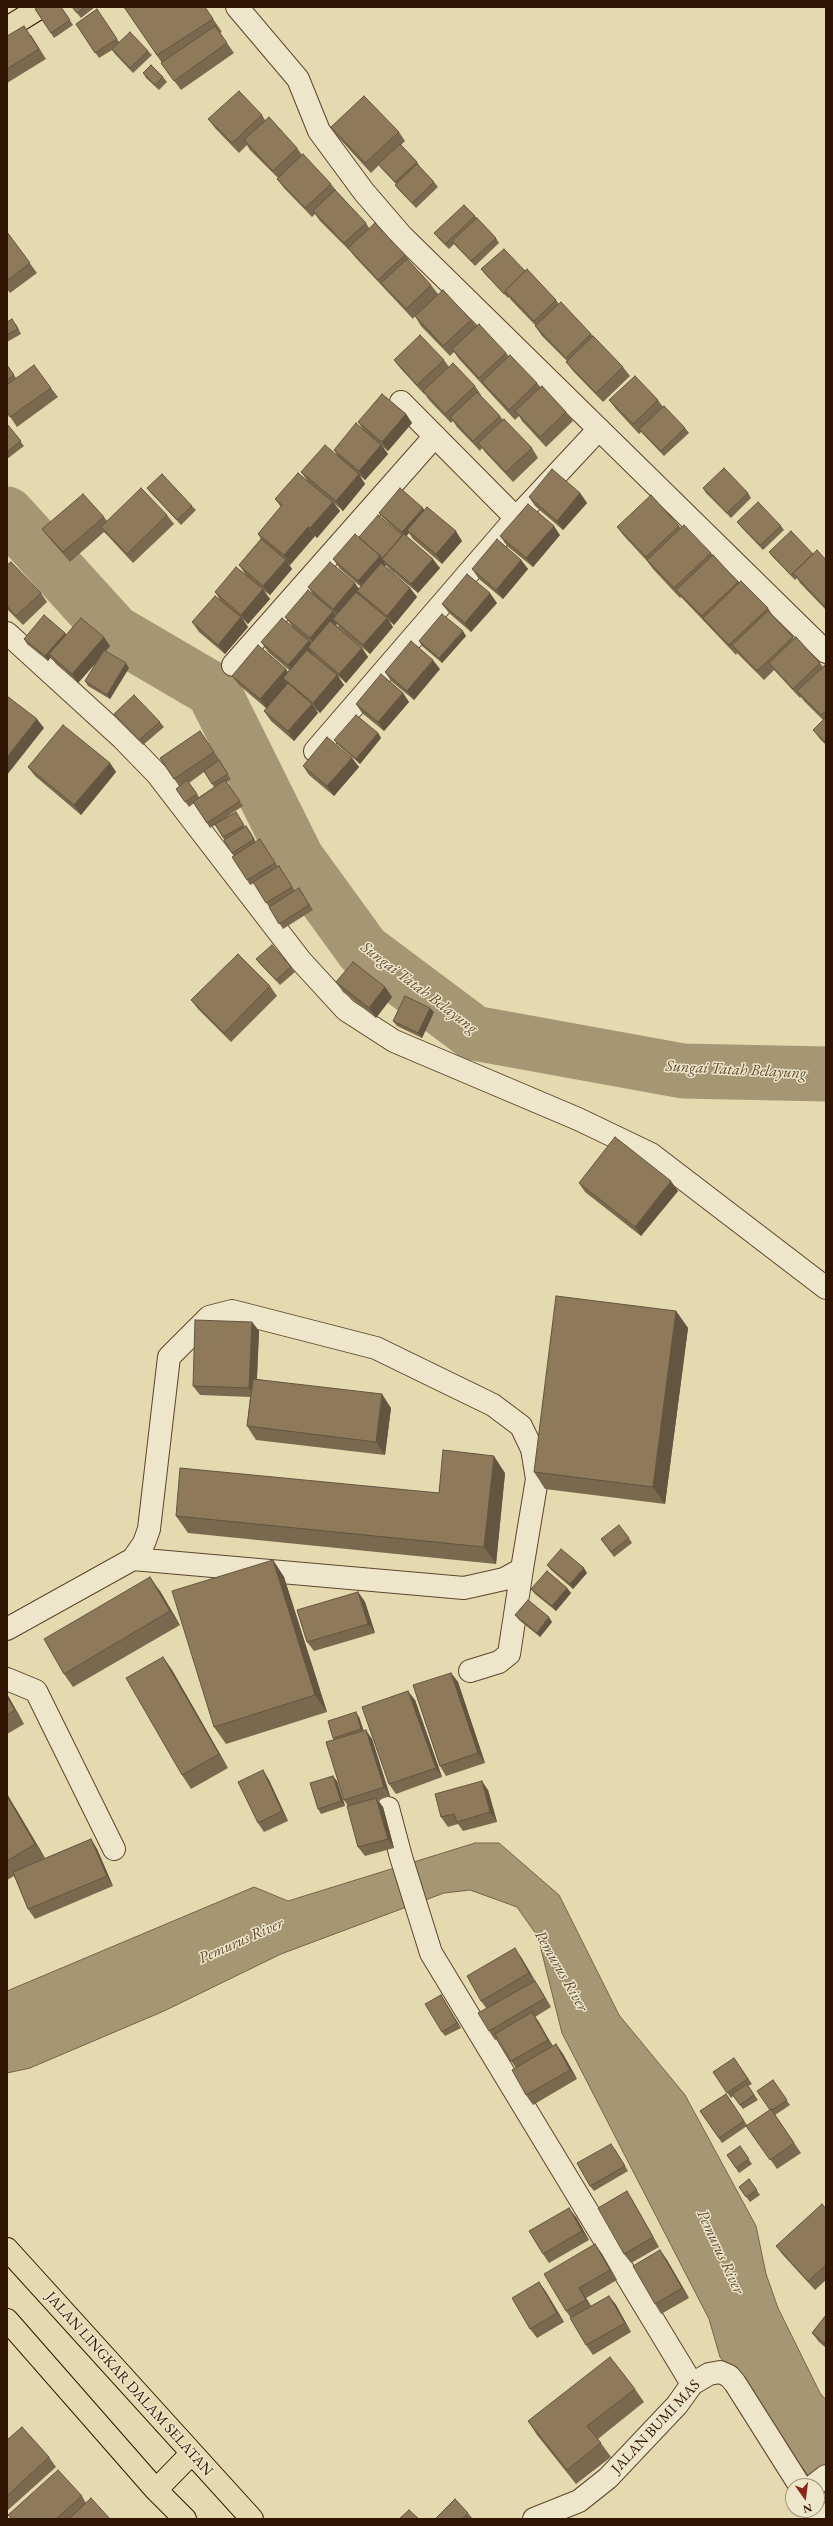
<!DOCTYPE html>
<style>
body{margin:0}
#map{position:relative;width:833px;height:2526px;overflow:hidden;background:#e5d9af;font-family:"EB Garamond",serif}
canvas{display:block}
.frame{position:absolute;inset:0;border:8px solid #2f1401;pointer-events:none}
.north{position:absolute;left:785px;top:2478px;width:40px;height:40px;box-sizing:border-box;background:#eee6cb;border:1px solid #a2927a;border-radius:50%;rotate:166deg;font-size:11px;font-weight:700;line-height:16px;text-align:center;color:#2f1401}
.north::after{content:'';display:block;margin:auto;width:14px;height:18px;background:#8f2418;clip-path:polygon(50% 0,100% 100%,50% 72%,0 100%)}
</style>
<div id="map">
<canvas width="833" height="2526"></canvas>
<div class="frame"></div>
<div class="north">N</div>
</div>
<script>
const c = document.querySelector('canvas').getContext('2d');
c.lineJoin = 'round';
function fillPath(path, color) { c.fillStyle = color; c.fill(path, 'evenodd'); }
const shape = rows => new Path2D(rows.map(r => 'M' + r).join(''));
function stroke(path, color, width, dash) { c.strokeStyle = color; c.lineWidth = width; c.lineCap = dash ? 'butt' : 'round'; c.setLineDash(dash || []); c.stroke(path); }
function drawText(font, color, halo, rows, align = 'center') {
  c.font = font + ' "EB Garamond",serif'; c.lineWidth = 3; c.setLineDash([]); c.textBaseline = 'middle'; c.strokeStyle = halo; c.fillStyle = color; for (const [text, x, y, turn = 0] of rows) {
    c.save(); c.translate(x, y); c.rotate((+turn || 0) * Math.PI / 180); c.textAlign = isNaN(turn) ? turn : align; if (halo) c.strokeText(text, 0, 0); c.fillText(text, 0, 0); c.restore();
  }
}
const water = shape([
 [475,1843,499,1843,559,1895,619,2015,685,2095,756,2226,766,2274,778,2308,820,2393,826,2400,826,2494,819,2490,720,2357,709,2319,562,2033,538,1937,517,1907,470,1890,444,1893,281,1954,164,2011,30,2068,7,2073,7,1991,254,1887,288,1901,475,1843]
]);
const river = shape([
 [7,514,114,632,213,690,297,859,363,950,474,1033,683,1071,826,1074]
]);
const street = shape([
 [237,7,298,79,319,131,364,192,401,235,826,652],
 [401,402,516,518],
 [7,633,123,739,157,774,301,961,346,1010,394,1041,578,1119,651,1154,826,1288],
 [233,665,435,436],
 [315,751,516,518,599,429],
 [7,1629,133,1559,144,1543,149,1529,169,1357,209,1317,232,1311,376,1348,493,1405,521,1426,532,1449,537,1479,522,1569,504,1579,464,1588,133,1559],
 [470,1671,499,1662,509,1654,522,1569],
 [7,1679,36,1691,114,1849],
 [388,1808,401,1857,431,1953,692,2384],
 [813,2486,826,2476],
 [816,2510,822,2519],
 [534,2519,579,2501,608,2478,677,2405,692,2384,709,2374,720,2372,729,2376,735,2383,800,2486]
]);
const primary = shape([
 [7,28,41,7],
 [7,2249,252,2519],
 [7,2320,156,2490,185,2519],
 [156,2490,192,2453]
]);
const wall = shape([
 [61,7,73,25,54,38,35,9],
 [72,7,95,7,81,18],
 [124,7,205,7,222,32,220,33,234,53,181,90,161,63,162,63],
 [97,9,119,42,148,51,152,55,133,73,115,54,112,50,99,58,76,24],
 [31,35,46,59,7,83,7,36],
 [143,73,163,77,167,82,159,90,146,78],
 [262,115,265,120,297,148,302,155,331,184,338,193,366,223,369,228,405,255,410,262,431,285,438,294,471,320,476,326,506,353,508,356,537,383,540,387,566,412,573,421,546,447,522,421,519,416,515,420,459,359,454,352,450,356,421,326,415,316,413,319,355,257,351,252,320,221,315,214,312,217,284,188,277,179,278,178,250,150,247,145,239,153,215,128,208,119],
 [331,127,399,132,405,141,401,145,417,162,420,167,434,182,438,187,416,208,398,189,395,185,396,184,382,169,379,165,371,173,338,137],
 [475,216,496,238,499,243,475,266,454,244,449,249,438,238,434,233],
 [7,232,37,273,10,293,7,289],
 [481,269,525,271,556,300,559,304,591,334,593,336,623,367,630,376,603,402,573,371,566,362,567,361,542,336,535,326,536,326,511,300,509,297,508,298,485,274],
 [7,322,16,324,21,334,7,342],
 [394,360,444,360,449,367,475,386,481,395,481,396,500,416,503,420,532,448,538,458,513,482,485,452,482,448,480,451,457,427,453,421,451,423,429,400,425,394,424,394,401,369],
 [7,365,16,378,51,388,58,397,17,427,7,412],
 [609,400,658,400,663,407,685,428,689,433,664,456,641,432,639,434,616,409],
 [406,414,412,423,388,451,383,447,388,454,365,480,359,475,365,484,343,511,334,503,340,511,317,538,315,536,290,565,288,563,292,569,270,595,263,590,270,599,248,624,243,619,248,627,225,654,199,632,192,622,220,600,215,592,245,574,239,565,261,539,258,534,281,507,275,499,307,480,301,472,339,458,334,450,363,429,358,422],
 [7,424,24,446,7,459],
 [147,488,192,506,196,510,181,525,151,493],
 [703,488,748,493,751,498,731,518,706,493],
 [580,493,587,503,563,530,535,506,529,497],
 [424,510,462,541,442,564,413,539,409,533,406,536,440,568,418,593,389,569,386,565,385,567,410,588,417,597,394,625,389,621,393,627,370,654,340,629,337,624,336,625,362,648,368,657,346,683,338,676,344,685,320,713,315,709,318,713,294,741,271,721,264,711,267,709,239,685,232,676,288,672,289,670,268,652,261,642,292,626,285,617,313,594,308,587,359,588,361,587,340,569,333,559,361,539,359,537,402,535,382,517,379,513],
 [167,515,174,524,133,563,108,536,104,532,70,562,49,538,42,529,104,517,107,521],
 [737,522,781,526,784,530,763,550,741,527],
 [679,526,681,528,711,553,739,583,768,608,773,616,794,639,820,663,823,667,826,666,826,745,820,739,813,730,823,720,804,701,801,697,800,698,774,670,764,680,737,653,736,655,681,597,680,598,653,569,647,561,624,536,617,527],
 [560,535,533,567,507,546,500,536],
 [769,552,813,554,826,560,826,610,800,583,797,578,795,580,772,556],
 [521,560,528,569,503,599,479,579,472,569],
 [7,565,41,593,47,602,23,625,7,609],
 [497,603,471,632,449,613,442,604],
 [66,634,110,646,106,651,129,668,110,699,88,686,85,681,96,663,78,683,56,664,51,657,48,661,27,644,24,639],
 [466,636,442,663,422,646,419,641],
 [440,669,414,700,391,681,385,672],
 [403,693,409,702,384,731,362,713,356,704],
 [114,714,160,722,164,727,143,745,117,719],
 [200,731,221,762,220,762,231,779,227,782,243,806,226,817,236,812,245,827,246,826,250,831,256,842,263,844,278,867,279,866,295,891,299,888,313,910,283,929,254,883,250,885,247,880,234,855,215,825,210,828,194,803,189,807,179,793,179,786,160,758],
 [204,772,214,787,199,797,189,783],
 [378,733,381,738,360,764,338,745,334,740],
 [352,758,359,767,334,796,309,775,303,766],
 [110,763,116,772,81,815,35,776,28,767],
 [256,959,291,967,295,972,280,985,260,964],
 [336,982,385,987,392,997,376,1018,343,992],
 [270,986,277,996,231,1042,198,1009,191,1000],
 [434,1012,422,1038,397,1026,393,1021],
 [579,1183,678,1191,641,1236,585,1192],
 [676,1311,688,1328,665,1504,545,1489,534,1472],
 [252,1322,259,1331,257,1379,391,1408,385,1455,256,1440,247,1426,250,1397,200,1395,193,1386],
 [505,1473,496,1564,188,1533,176,1516,439,1493],
 [629,1538,632,1543,614,1557,601,1539],
 [273,1560,284,1577,327,1712,226,1744,214,1727],
 [547,1565,587,1573,573,1589,551,1570],
 [567,1588,571,1593,556,1611,535,1594,531,1589],
 [160,1591,180,1625,73,1687,64,1674],
 [358,1592,365,1602,375,1633,314,1651,307,1642],
 [515,1615,552,1622,540,1637,519,1620],
 [163,1657,172,1670,228,1768,191,1789,182,1775],
 [451,1673,458,1682,485,1763,446,1776,440,1766],
 [7,1694,24,1724,7,1734],
 [415,1700,442,1777,396,1794,389,1784],
 [359,1717,363,1730,372,1739,390,1796,378,1800,383,1807,394,1848,365,1856,358,1847,348,1806,344,1800,334,1740,333,1738],
 [263,1770,269,1780,288,1821,264,1832,258,1823],
 [337,1781,345,1806,321,1814,318,1809],
 [488,1790,497,1822,463,1831,458,1824,448,1827,441,1817],
 [7,1794,45,1858,41,1860,91,1839,97,1849,113,1886,35,1919,28,1909,14,1876,7,1880],
 [521,1957,536,1983,551,2007,535,2017,553,2046,556,2044,563,2054,577,2079,533,2105,526,2095,516,2068,511,2061,498,2039,495,2040,489,2031,487,2009,481,2001],
 [444,2000,461,2028,445,2036,442,2032],
 [734,2058,752,2084,748,2086,758,2100,743,2109,733,2096,731,2098,713,2072],
 [773,2080,790,2105,775,2115,801,2153,777,2169,747,2126,722,2143,700,2111,726,2094,747,2125,770,2110],
 [740,2146,752,2164,739,2173,727,2155],
 [615,2149,628,2171,594,2191,590,2186],
 [749,2179,760,2195,750,2202,739,2187],
 [633,2201,659,2247,631,2263,624,2254],
 [826,2209,826,2280,815,2290,783,2255,776,2246],
 [576,2217,589,2240,549,2263,543,2254],
 [595,2244,602,2254,617,2280,586,2298,591,2306,609,2296,616,2305,631,2332,593,2355,586,2345,571,2318,566,2311],
 [660,2250,667,2260,689,2298,661,2314,655,2304],
 [539,2282,546,2292,564,2322,537,2338,530,2329],
 [826,2315,826,2348,819,2342,812,2333],
 [635,2389,644,2402,598,2439,611,2457,576,2484,537,2435,528,2421],
 [7,2440,49,2457,56,2467,7,2511],
 [82,2496,86,2503,110,2519,11,2519,8,2515],
 [468,2513,472,2518,471,2519,435,2519]
]);
const shadedWall = shape([
 [406,414,412,423,388,451,382,442],
 [381,445,388,454,365,480,359,471],
 [359,474,365,484,343,511,336,501],
 [580,493,587,503,563,530,557,521],
 [333,502,340,511,317,538,310,528],
 [423,508,426,513,407,530,409,533,406,537,402,532],
 [554,526,560,535,533,567,526,558],
 [308,527,315,536,290,565,284,555],
 [456,531,462,541,442,564,436,554],
 [380,556,386,565,365,590,358,581],
 [433,559,440,568,418,593,411,584],
 [286,560,292,569,270,595,263,586],
 [521,560,528,569,503,599,496,590],
 [355,583,362,593,357,591,360,595,340,619,333,609],
 [410,588,417,597,394,625,387,616],
 [263,589,270,599,248,624,241,615],
 [490,593,497,603,471,632,465,623],
 [333,611,339,621,333,619,337,624,317,648,310,638],
 [241,617,248,627,225,654,218,645],
 [387,618,393,627,370,654,363,645],
 [463,631,466,636,442,663,439,658],
 [65,633,69,638,49,654,51,657,48,661,45,656],
 [104,637,110,646,78,683,72,674],
 [309,641,316,650,308,647,313,654,295,675,288,665],
 [362,648,368,657,346,683,339,674],
 [433,660,440,669,414,700,407,691],
 [126,663,129,668,110,699,107,695],
 [286,669,293,679,283,678,288,684,267,709,260,699],
 [337,675,344,685,320,713,313,703],
 [403,693,409,702,384,731,378,722],
 [312,704,318,713,294,741,288,731],
 [37,719,44,728,7,775,7,757],
 [378,733,381,738,360,764,356,759],
 [352,758,359,767,334,796,327,786],
 [110,763,116,772,81,815,74,805],
 [385,987,392,997,376,1018,369,1008],
 [430,1008,434,1012,422,1038,418,1033],
 [671,1181,678,1191,641,1236,635,1227],
 [676,1311,688,1328,665,1504,653,1487],
 [252,1322,259,1331,256,1397,249,1388],
 [382,1394,391,1408,385,1455,376,1442],
 [494,1456,505,1473,496,1564,484,1547],
 [273,1560,284,1577,327,1712,315,1695],
 [584,1568,587,1573,573,1589,570,1584],
 [150,1577,160,1591,180,1625,170,1611],
 [567,1588,571,1593,556,1611,552,1606],
 [358,1592,365,1602,375,1633,368,1624],
 [549,1617,552,1622,540,1637,537,1633],
 [163,1657,172,1670,228,1768,219,1754],
 [451,1673,458,1682,485,1763,478,1753],
 [408,1691,415,1700,442,1777,436,1768],
 [7,1694,24,1724,15,1710,7,1697],
 [356,1712,359,1717,365,1734,361,1729],
 [366,1730,372,1739,390,1796,384,1787],
 [263,1770,269,1780,288,1821,282,1811],
 [333,1776,337,1781,345,1806,341,1801],
 [482,1781,488,1790,497,1822,490,1812],
 [7,1794,45,1858,35,1844,7,1796],
 [376,1798,383,1807,394,1848,388,1839],
 [91,1839,97,1849,113,1886,107,1876],
 [515,1948,521,1957,536,1982,529,1973],
 [535,1981,541,1990,551,2007,545,1998],
 [441,1995,444,2000,461,2028,457,2023],
 [532,2012,539,2022,554,2049,548,2040],
 [556,2044,563,2054,577,2079,570,2070],
 [627,2191,633,2201,659,2247,653,2237],
 [569,2208,576,2217,589,2240,582,2231],
 [595,2244,602,2254,617,2280,610,2270],
 [660,2250,667,2260,689,2298,682,2288],
 [539,2282,546,2292,564,2322,557,2313],
 [579,2288,586,2298,593,2309,586,2300],
 [609,2296,616,2305,631,2332,625,2323]
]);
const building = shape([
 [38,7,61,7,70,20,51,33,35,9,38,7],
 [72,7,85,7,77,13,72,7],
 [124,7,205,7,213,19,157,55,124,7],
 [97,9,117,39,95,53,76,24,97,9],
 [24,26,39,49,7,69,7,36,24,26],
 [215,26,227,43,174,81,161,63,215,26],
 [130,32,148,51,130,68,112,49,130,32],
 [151,65,163,77,155,85,143,73,151,65],
 [239,91,262,115,232,143,208,119,239,91],
 [364,96,399,132,365,163,331,127,364,96],
 [269,117,297,148,273,171,244,140,269,117],
 [400,144,417,162,395,182,378,164,400,144],
 [303,154,331,184,305,208,277,179,303,154],
 [417,164,434,182,412,203,395,185,417,164],
 [335,190,366,223,344,243,313,211,335,190],
 [464,205,475,216,445,244,434,233,464,205],
 [477,218,496,238,471,261,452,241,477,218],
 [375,223,405,255,378,280,348,248,375,223],
 [7,232,30,263,7,281,7,232],
 [504,249,525,271,505,291,506,292,504,294,481,269,504,249],
 [407,259,431,285,406,309,381,283,407,259],
 [527,269,556,300,534,321,505,291,527,269],
 [443,290,471,320,443,346,415,316,443,290],
 [561,302,591,334,566,358,535,326,561,302],
 [12,319,18,329,7,335,7,322,12,319],
 [479,324,506,353,479,378,452,349,479,324],
 [420,335,444,360,417,385,394,360,420,335],
 [593,336,623,367,596,393,566,362,593,336],
 [510,355,537,383,509,410,482,382,510,355],
 [453,363,475,386,445,414,423,391,453,363],
 [7,365,14,375,7,380,7,365],
 [34,365,51,388,10,417,7,412,7,385,34,365],
 [635,376,658,400,633,424,609,400,635,376],
 [542,386,566,412,540,437,515,411,542,386],
 [477,392,500,416,473,441,450,417,477,392],
 [382,394,406,414,382,442,358,422,382,394],
 [664,406,685,428,661,451,639,429,664,406],
 [504,419,532,448,506,472,478,443,504,419],
 [356,423,381,445,359,471,334,450,356,423],
 [7,424,21,441,7,452,7,424],
 [325,445,359,474,336,501,301,472,325,445],
 [724,468,748,493,727,513,703,488,724,468],
 [552,469,580,493,557,521,529,497,552,469],
 [298,473,333,502,310,528,308,527,284,555,258,534,282,505,275,499,298,473],
 [162,474,192,506,177,520,147,488,162,474],
 [141,488,167,515,127,554,101,527,141,488],
 [400,488,423,508,402,532,379,513,400,488],
 [83,494,104,517,63,552,42,529,83,494],
 [651,495,679,526,646,557,617,527,651,495],
 [758,502,781,526,760,545,737,522,758,502],
 [528,504,554,526,526,558,500,536,528,504],
 [427,507,456,531,436,554,407,530,427,507],
 [378,515,402,535,383,558,359,537,378,515],
 [684,525,711,553,674,588,647,560,684,525],
 [791,531,813,554,791,575,769,552,791,531],
 [355,534,380,556,358,581,333,559,355,534],
 [404,534,433,559,411,584,382,559,404,534],
 [261,539,286,560,263,586,239,565,261,539],
 [497,539,521,560,496,590,472,569,497,539],
 [817,550,826,560,826,604,824,606,793,573,817,550],
 [713,555,738,582,702,616,676,590,713,555],
 [11,562,41,593,16,616,7,606,7,565,11,562],
 [330,562,355,583,333,609,308,587,330,562],
 [381,563,410,588,387,616,357,591,381,563],
 [236,567,263,589,241,615,215,592,236,567],
 [467,574,490,593,465,623,442,604,467,574],
 [741,581,768,608,729,645,703,618,741,581],
 [308,590,333,611,310,638,285,617,308,590],
 [356,592,387,618,363,645,333,619,356,592],
 [215,596,241,617,218,645,192,622,215,596],
 [768,611,793,637,757,671,732,645,768,611],
 [442,614,463,631,439,658,419,641,442,614],
 [44,615,65,633,45,656,24,639,44,615],
 [81,618,104,637,72,674,49,654,81,618],
 [282,618,309,641,288,665,261,642,282,618],
 [330,621,362,648,339,674,308,647,330,621],
 [796,637,820,663,793,689,769,663,796,637],
 [411,641,433,660,407,691,385,672,411,641],
 [258,645,286,669,260,699,232,676,258,645],
 [104,650,126,663,107,695,85,681,104,650],
 [307,650,337,675,313,703,283,678,307,650],
 [825,665,826,666,826,711,821,715,797,691,825,665],
 [381,674,403,693,378,722,356,704,381,674],
 [288,683,312,704,288,731,264,711,288,683],
 [134,695,160,722,139,740,114,714,134,695],
 [7,696,37,719,7,757,7,696],
 [356,715,378,733,356,759,334,740,356,715],
 [826,717,826,743,813,730,826,717],
 [63,725,110,763,74,805,28,767,63,725],
 [200,731,214,752,174,779,160,758,200,731],
 [327,737,352,758,327,786,303,766,327,737],
 [219,760,228,774,212,784,204,771,219,760],
 [187,780,197,794,185,802,176,789,187,780],
 [225,780,240,801,207,823,193,802,225,780],
 [236,812,244,825,223,837,215,824,236,812],
 [246,826,254,839,232,853,224,840,246,826],
 [260,839,275,863,247,880,232,857,260,839],
 [279,866,292,887,266,903,253,882,279,866],
 [299,888,309,905,279,924,269,907,299,888],
 [272,945,291,967,276,980,256,959,272,945],
 [238,954,270,986,224,1033,191,1000,238,954],
 [353,962,385,987,369,1008,336,982,353,962],
 [405,996,430,1008,418,1033,393,1021,405,996],
 [615,1137,671,1181,635,1227,579,1183,615,1137],
 [556,1296,676,1311,653,1487,534,1472,556,1296],
 [195,1320,252,1322,249,1388,193,1386,195,1320],
 [253,1379,382,1394,376,1442,247,1426,253,1379],
 [443,1450,494,1456,484,1547,176,1516,180,1468,439,1493,443,1450],
 [619,1525,629,1538,611,1552,601,1539,619,1525],
 [561,1549,584,1568,570,1584,547,1565,561,1549],
 [273,1560,315,1695,214,1727,172,1591,273,1560],
 [547,1571,567,1588,552,1606,531,1589,547,1571],
 [150,1577,170,1611,64,1674,44,1639,150,1577],
 [358,1592,368,1624,307,1642,297,1610,358,1592],
 [528,1600,549,1617,537,1633,515,1615,528,1600],
 [163,1657,219,1754,182,1775,126,1678,163,1657],
 [451,1673,478,1753,440,1766,413,1685,451,1673],
 [408,1691,436,1768,389,1784,362,1707,408,1691],
 [7,1697,15,1710,7,1715,7,1697],
 [356,1712,361,1729,333,1738,328,1721,356,1712],
 [366,1730,384,1787,344,1800,326,1742,366,1730],
 [263,1770,282,1811,258,1823,238,1782,263,1770],
 [333,1776,341,1801,318,1809,310,1783,333,1776],
 [482,1781,490,1812,457,1822,454,1814,441,1817,435,1794,482,1781],
 [7,1796,35,1844,7,1861,7,1796],
 [376,1798,388,1839,358,1847,347,1806,376,1798],
 [91,1839,107,1876,28,1909,13,1872,91,1839],
 [515,1948,529,1973,481,2001,467,1976,515,1948],
 [535,1981,545,1998,489,2031,478,2013,535,1981],
 [441,1995,457,2023,442,2032,425,2004,441,1995],
 [532,2012,548,2040,511,2061,495,2034,532,2012],
 [556,2044,570,2070,526,2095,512,2070,556,2044],
 [734,2058,748,2079,727,2093,713,2072,734,2058],
 [773,2080,787,2100,772,2110,771,2109,770,2110,757,2091,773,2080],
 [747,2084,754,2095,740,2105,732,2094,747,2084],
 [726,2094,744,2121,719,2138,700,2111,726,2094],
 [771,2109,794,2143,770,2160,746,2126,771,2109],
 [611,2144,625,2166,590,2186,577,2163,611,2144],
 [740,2146,749,2159,736,2168,727,2155,740,2146],
 [749,2179,757,2190,746,2197,739,2187,749,2179],
 [627,2191,653,2237,624,2254,598,2208,627,2191],
 [822,2204,826,2209,826,2265,808,2281,776,2246,822,2204],
 [569,2208,582,2231,543,2254,529,2231,569,2208],
 [595,2244,610,2270,579,2288,586,2300,566,2311,544,2274,595,2244],
 [660,2250,682,2288,655,2304,633,2266,660,2250],
 [539,2282,557,2313,530,2329,512,2298,539,2282],
 [609,2296,625,2323,586,2345,570,2318,609,2296],
 [826,2315,826,2344,812,2333,826,2315],
 [610,2357,635,2389,587,2426,601,2443,567,2470,528,2421,610,2357],
 [22,2427,49,2457,7,2496,7,2440,22,2427],
 [58,2470,82,2496,56,2519,12,2519,8,2515,58,2470],
 [91,2498,110,2519,69,2519,91,2498],
 [455,2499,468,2513,462,2519,435,2519,455,2499],
 [409,2510,419,2519,399,2519,409,2510]
]);
const streetNames = [
 ["JALAN LINGKAR DALAM SELATAN",129,2384,48],
 ["JALAN BUMI MAS",656,2427,-47]
];
const waterNames = [
 ["Sungai Tatah Belayung",419,988,37],
 ["Sungai Tatah Belayung",736,1070,3],
 ["Pemurus River",241,1941,-24],
 ["Pemurus River",561,1971,60],
 ["Pemurus River",720,2252,65]
];
fillPath(water, '#a79674');
stroke(water, '#776246', 1);
stroke(river, '#a79674', 55);
stroke(street, '#5c452c', 24);
stroke(primary, '#2f1401', 24);
stroke(street, '#eee6cb', 22);
stroke(primary, '#e5d9af', 22);
fillPath(wall, '#7a694e');
fillPath(shadedWall, '#635540');
fillPath(building, '#8e7a5b');
stroke(building, '#635540', 1);
drawText('15px', '#2f1401', '#eee6cb', streetNames);
drawText('italic 16px', '#5f482f', '#eee6cb', waterNames);
</script>
